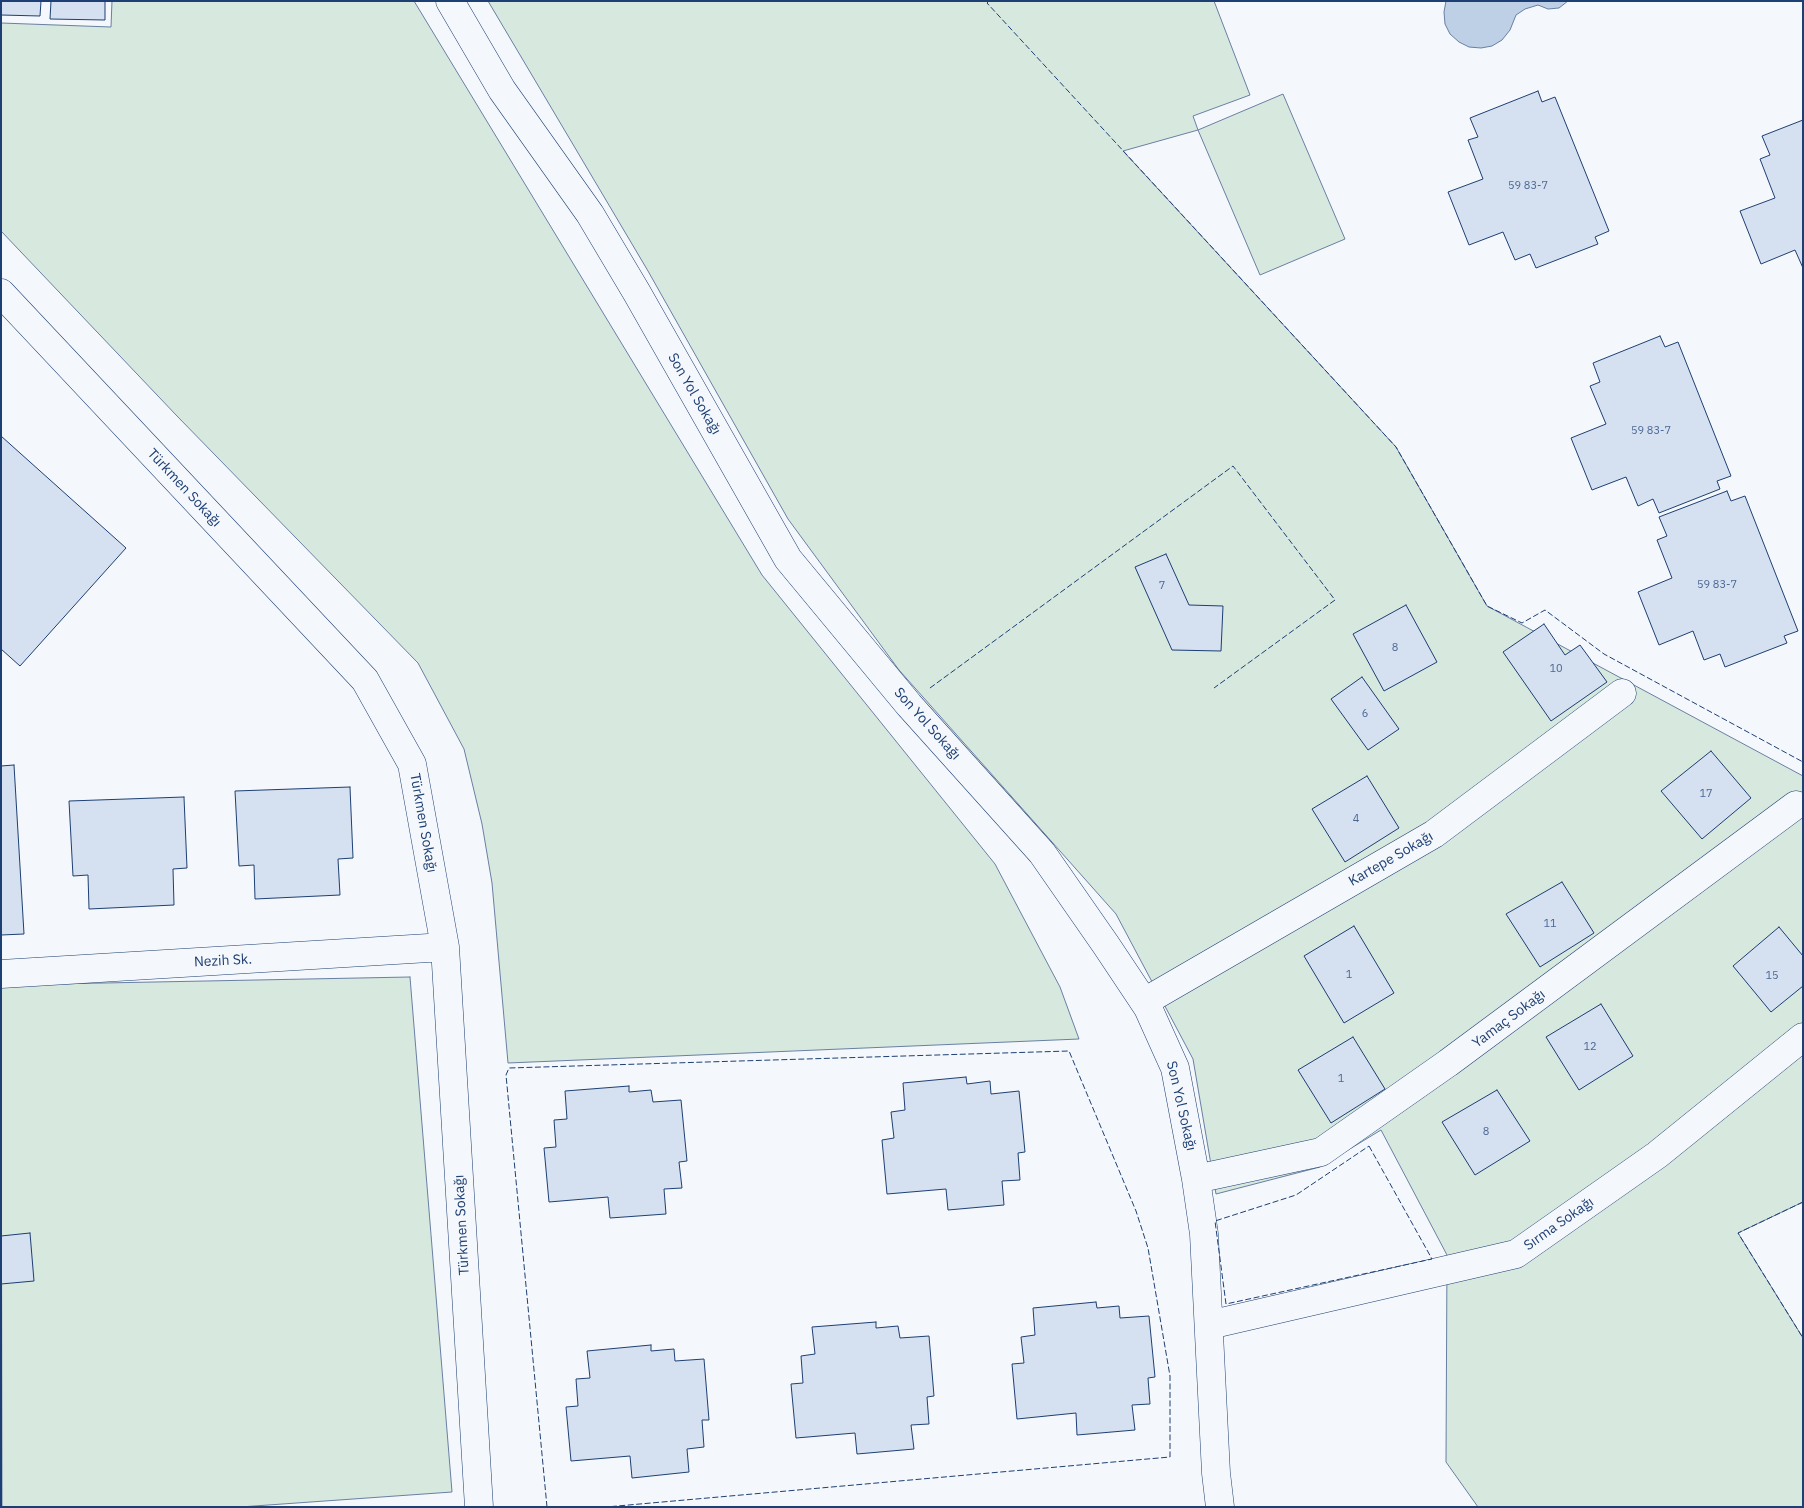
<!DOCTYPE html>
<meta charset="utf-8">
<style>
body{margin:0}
#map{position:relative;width:1804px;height:1508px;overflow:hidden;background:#f4f7fb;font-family:"IBM Plex Sans",sans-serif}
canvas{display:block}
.frame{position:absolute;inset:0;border:2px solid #1d3f73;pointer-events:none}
</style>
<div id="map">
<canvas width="1804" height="1508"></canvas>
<div class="frame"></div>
</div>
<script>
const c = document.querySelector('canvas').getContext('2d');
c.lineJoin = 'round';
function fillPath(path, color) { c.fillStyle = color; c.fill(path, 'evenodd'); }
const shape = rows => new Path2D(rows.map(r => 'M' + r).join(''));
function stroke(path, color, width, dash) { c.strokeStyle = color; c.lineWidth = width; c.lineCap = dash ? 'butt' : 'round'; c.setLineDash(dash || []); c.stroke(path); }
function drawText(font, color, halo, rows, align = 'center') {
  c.font = font + ' "IBM Plex Sans",sans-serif'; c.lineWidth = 4; c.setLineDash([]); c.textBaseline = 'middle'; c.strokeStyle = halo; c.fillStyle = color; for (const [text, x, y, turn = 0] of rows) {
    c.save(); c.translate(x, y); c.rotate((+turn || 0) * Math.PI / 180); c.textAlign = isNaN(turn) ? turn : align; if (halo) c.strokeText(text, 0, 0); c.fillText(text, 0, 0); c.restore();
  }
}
const green = shape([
 [112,1,414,1,762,575,995,864,1060,987,1079,1039,508,1063,492,883,482,824,464,749,418,663,177,416,1,231,1,23,111,27,112,1],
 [488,1,1214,1,1250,95,1193,116,1198,130,1283,94,1345,239,1260,275,1198,130,1123,151,1396,447,1487,606,1803,776,1803,1202,1738,1233,1803,1338,1803,1507,1478,1507,1446,1462,1447,1255,1381,1130,1320,1167,1216,1194,1193,1059,1116,914,899,670,788,519,648,271,488,1],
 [410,977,452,1492,240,1507,2,1507,1,985,410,977]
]);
const water = shape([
 [1446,1,1568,1,1559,8,1548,9,1538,5,1525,9,1516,15,1510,30,1502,40,1492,46,1481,48,1469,47,1459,42,1450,34,1445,24,1444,12,1446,1]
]);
const building = shape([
 [1,1,41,1,40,16,1,15,1,1],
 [51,1,105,1,105,20,50,19,51,1],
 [1538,91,1542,102,1555,97,1609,231,1595,237,1598,244,1536,268,1530,254,1515,260,1503,232,1469,245,1448,192,1483,179,1468,140,1478,137,1470,118,1538,91],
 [1803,120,1803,268,1795,250,1761,264,1740,211,1775,198,1760,159,1770,155,1762,136,1803,120],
 [1660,336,1665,347,1678,342,1731,476,1717,481,1720,489,1659,513,1653,499,1638,506,1626,477,1592,490,1571,438,1606,424,1590,386,1600,382,1593,363,1660,336],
 [1,436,126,548,20,666,1,649,1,436],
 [1727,491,1731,501,1745,496,1798,631,1784,636,1787,643,1725,667,1720,654,1704,660,1693,631,1659,645,1638,592,1672,578,1657,540,1667,536,1659,517,1727,491],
 [1166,554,1189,605,1223,606,1221,651,1172,650,1135,567,1166,554],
 [1406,605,1437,662,1384,691,1353,634,1406,605],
 [1544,624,1565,655,1580,645,1607,682,1551,721,1503,652,1544,624],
 [1362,677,1399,729,1368,750,1331,699,1362,677],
 [1711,751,1751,798,1702,839,1661,791,1711,751],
 [14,765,24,934,1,935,1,766,14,765],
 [1367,776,1399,828,1345,862,1312,809,1367,776],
 [350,787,353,858,338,859,340,895,255,899,254,865,239,866,235,791,350,787],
 [184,797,187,868,173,869,174,905,89,909,88,875,73,876,69,801,184,797],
 [1562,882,1594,933,1540,967,1506,914,1562,882],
 [1354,926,1394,993,1344,1023,1304,956,1354,926],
 [1779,927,1803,956,1803,986,1771,1012,1733,966,1779,927],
 [1601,1004,1633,1056,1579,1090,1546,1037,1601,1004],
 [1353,1037,1385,1089,1331,1123,1298,1070,1353,1037],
 [966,1077,967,1084,990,1081,991,1094,1019,1091,1025,1152,1018,1153,1020,1180,1002,1181,1004,1205,948,1210,946,1189,887,1194,882,1140,894,1138,891,1112,905,1110,903,1083,966,1077],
 [629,1086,629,1092,651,1090,653,1102,681,1100,687,1161,679,1162,682,1188,664,1189,666,1214,610,1218,608,1197,549,1202,544,1148,556,1147,554,1120,567,1119,565,1091,629,1086],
 [1497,1090,1530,1141,1475,1175,1442,1122,1497,1090],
 [30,1233,34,1281,1,1284,1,1236,30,1233],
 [1096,1302,1097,1308,1119,1306,1120,1318,1149,1316,1155,1377,1148,1378,1150,1404,1132,1405,1135,1430,1077,1435,1076,1413,1017,1419,1012,1364,1024,1363,1021,1337,1035,1335,1033,1308,1096,1302],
 [876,1322,876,1328,898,1326,900,1338,929,1336,934,1396,927,1397,929,1424,911,1425,914,1449,857,1454,855,1433,796,1438,791,1384,803,1383,801,1356,815,1354,812,1327,876,1322],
 [651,1345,651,1351,674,1349,675,1361,704,1359,709,1420,702,1420,704,1447,687,1449,689,1472,632,1478,630,1456,571,1461,566,1407,578,1406,576,1379,590,1378,587,1351,651,1345]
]);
const street = shape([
 [450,1,502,90,590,214,637,293,788,559,909,705,1042,853,1106,945,1148,1008,1175,1068,1196,1179,1204,1234,1216,1473,1220,1507],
 [1,293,365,680,412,764,445,947,479,1507],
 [1,974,445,947],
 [1144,1002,1434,834,1622,693],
 [1196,1179,1321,1152,1448,1063,1796,805],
 [1209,1325,1516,1254,1657,1155,1803,1037]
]);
const fence = shape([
 [989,1,987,3,1396,447,1487,606,1522,623,1545,610,1604,654,1803,762],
 [930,688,1233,466,1335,600,1214,688],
 [1369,1146,1432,1259,1226,1304,1215,1221,1296,1195,1369,1146],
 [1803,1202,1738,1233,1803,1338],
 [547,1507,506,1075,509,1068,1069,1051,1136,1211,1148,1248,1170,1376,1170,1457,606,1507]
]);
const numberNames = [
 ["59 83-7",1528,186],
 ["59 83-7",1651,431],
 ["59 83-7",1717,585],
 ["7",1162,586],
 ["8",1395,648],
 ["10",1556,669],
 ["6",1365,714],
 ["17",1706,794],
 ["4",1356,819],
 ["11",1550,924],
 ["1",1349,975],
 ["15",1772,976],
 ["12",1590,1047],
 ["1",1341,1079],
 ["8",1486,1132]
];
const streetNames = [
 ["Son Yol Sokağı",694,394,60],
 ["Türkmen Sokağı",184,488,47],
 ["Son Yol Sokağı",927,724,48],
 ["Türkmen Sokağı",423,823,80],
 ["Kartepe Sokağı",1391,859,-30],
 ["Nezih Sk.",223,961,-3],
 ["Yamaç Sokağı",1509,1019,-37],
 ["Son Yol Sokağı",1181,1106,77],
 ["Sırma Sokağı",1559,1224,-35],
 ["Türkmen Sokağı",462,1225,-93]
];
fillPath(green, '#d7e8df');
stroke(green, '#687fa3', 1);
fillPath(water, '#bed0e5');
stroke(water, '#687fa3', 1);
fillPath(building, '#d5e0f0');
stroke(building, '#1d3f73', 1);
stroke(street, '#1d3f73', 29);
stroke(street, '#f4f7fb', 28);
stroke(fence, '#1d3f73', 1, [6, 2.5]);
drawText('11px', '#4b6792', null, numberNames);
drawText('14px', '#1d3f73', '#f4f7fb', streetNames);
</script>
